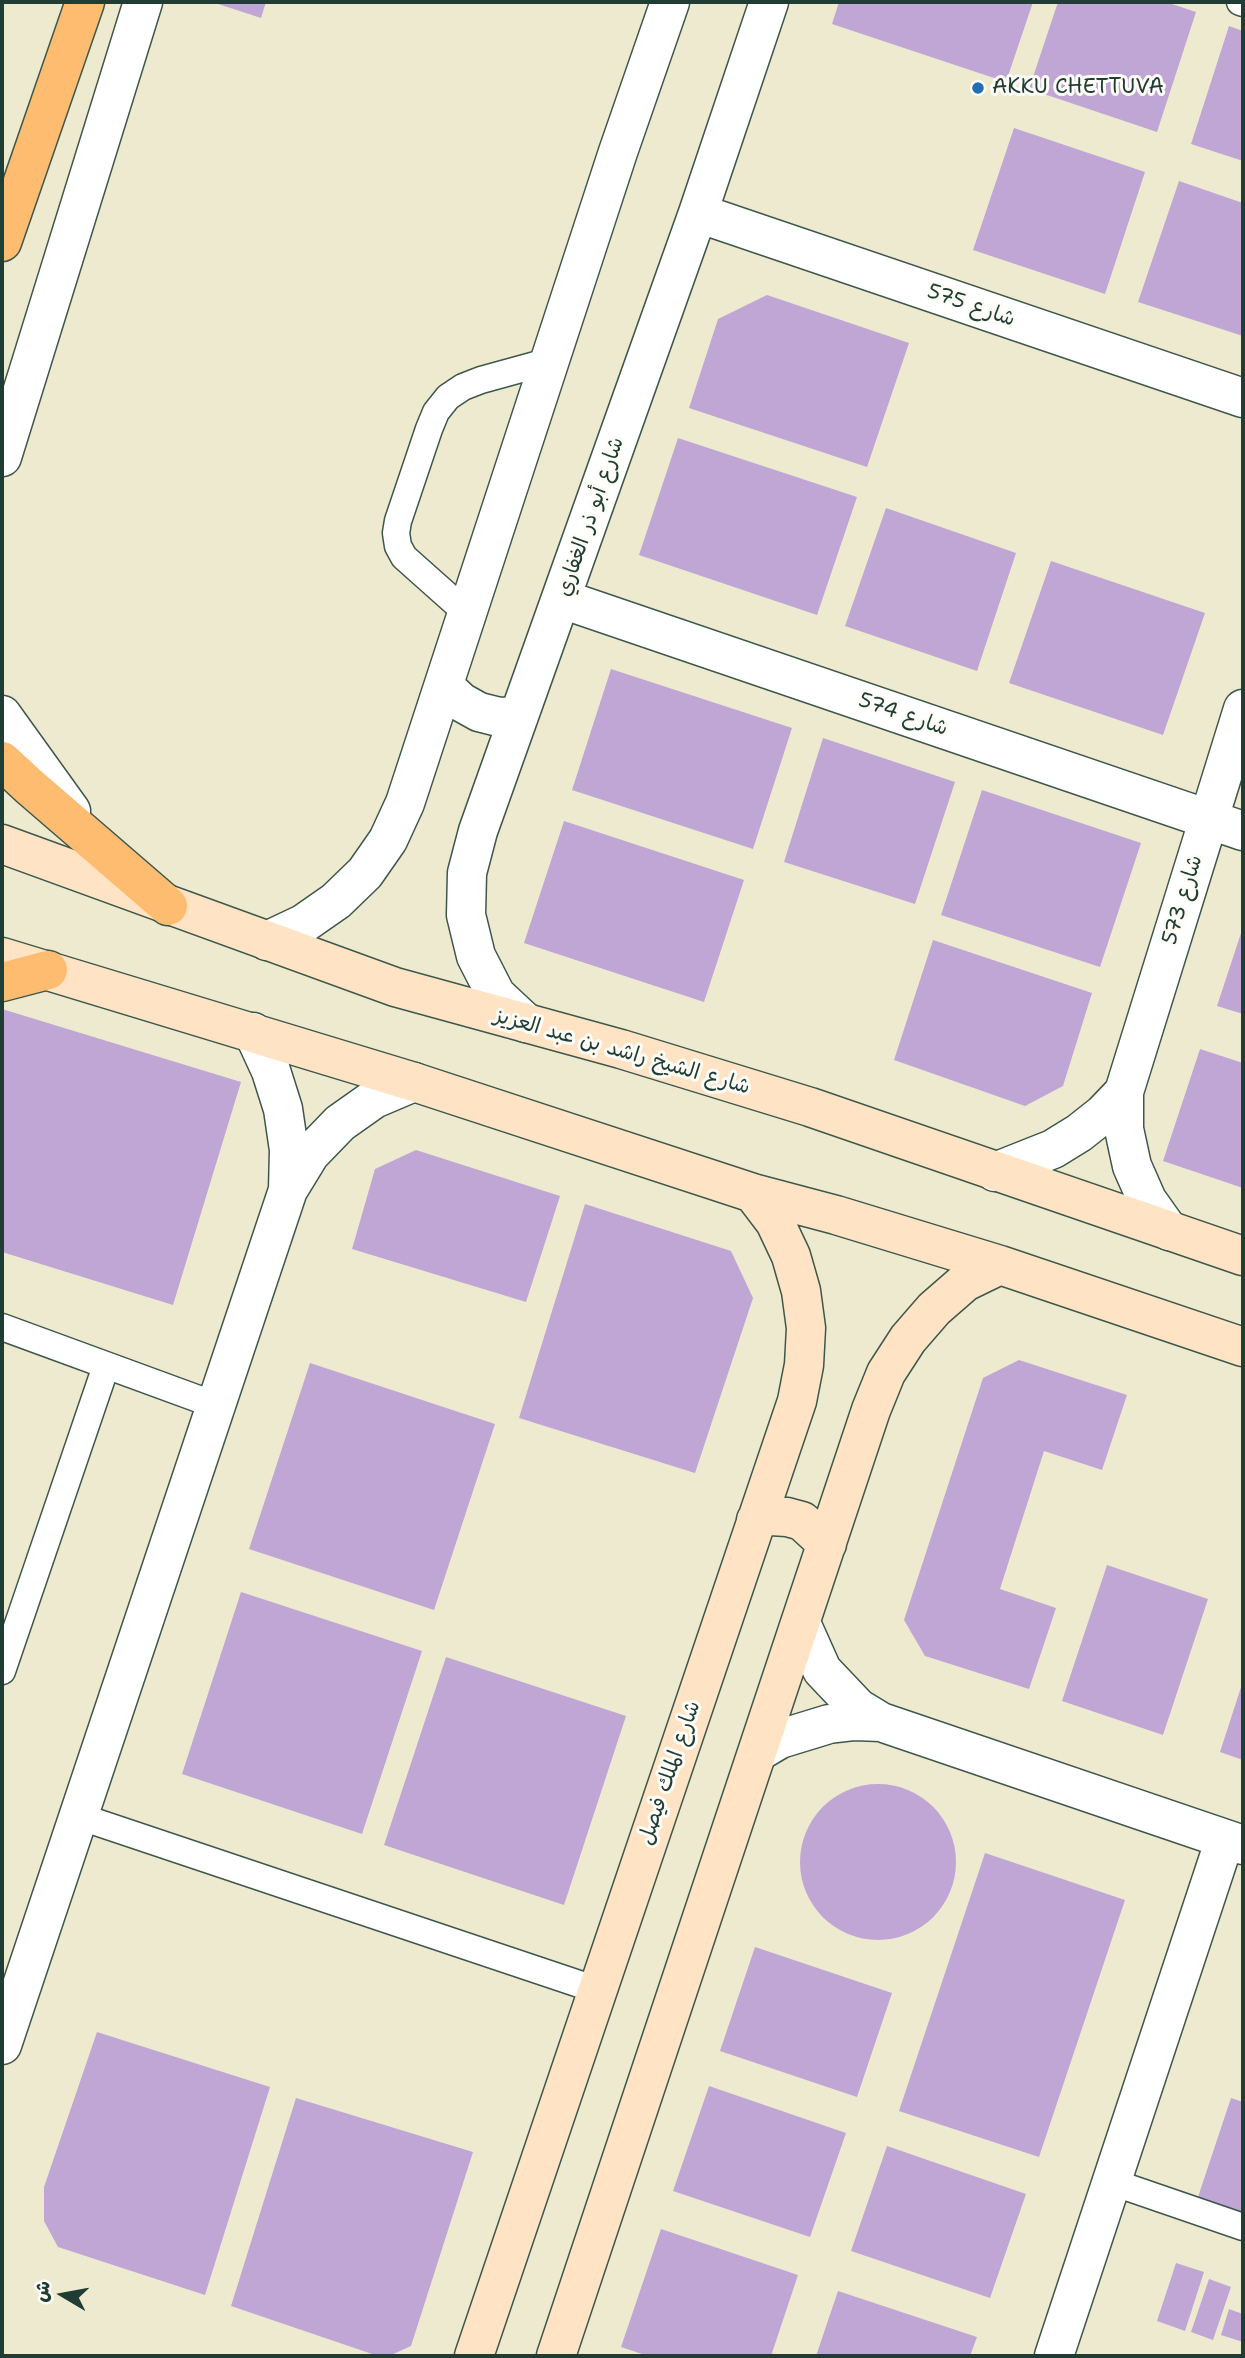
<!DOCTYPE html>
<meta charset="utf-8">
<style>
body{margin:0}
#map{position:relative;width:1245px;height:2358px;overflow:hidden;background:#eeead0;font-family:"Shantell Sans","Playpen Sans Arabic",sans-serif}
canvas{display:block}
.frame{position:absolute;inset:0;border:4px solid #1f3d34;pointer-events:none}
.north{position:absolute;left:28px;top:2260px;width:70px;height:70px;-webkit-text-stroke:5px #fdfcf7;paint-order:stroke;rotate:280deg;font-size:19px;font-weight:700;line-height:28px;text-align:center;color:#1f3d34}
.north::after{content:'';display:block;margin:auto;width:24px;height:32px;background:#1f3d34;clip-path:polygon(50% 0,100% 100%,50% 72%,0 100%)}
</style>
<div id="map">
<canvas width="1245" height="2358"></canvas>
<div class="frame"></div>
<div class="north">ش</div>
</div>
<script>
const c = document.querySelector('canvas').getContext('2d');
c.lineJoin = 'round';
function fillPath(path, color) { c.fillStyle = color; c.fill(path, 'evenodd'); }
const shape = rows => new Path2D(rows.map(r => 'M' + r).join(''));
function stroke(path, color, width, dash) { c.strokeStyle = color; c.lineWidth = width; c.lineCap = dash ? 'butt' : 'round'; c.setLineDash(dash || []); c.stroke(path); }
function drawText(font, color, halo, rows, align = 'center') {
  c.font = font + ' "Shantell Sans","Playpen Sans Arabic",sans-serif'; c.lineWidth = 6; c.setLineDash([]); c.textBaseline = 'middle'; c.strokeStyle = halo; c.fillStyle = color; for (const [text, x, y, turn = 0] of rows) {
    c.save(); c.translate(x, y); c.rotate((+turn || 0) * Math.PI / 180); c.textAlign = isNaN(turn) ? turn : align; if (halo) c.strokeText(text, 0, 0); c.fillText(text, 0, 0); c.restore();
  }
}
const building = shape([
 [212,2,266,2,261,18],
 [839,2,1033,2,1006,82,832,24],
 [1058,2,1166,2,1196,12,1157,132,1029,89],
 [1229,26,1243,31,1243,161,1191,144],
 [1014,128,1145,172,1105,294,973,250],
 [1179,181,1243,203,1243,336,1138,302],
 [767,295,909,343,867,467,689,408,718,319],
 [678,438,857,497,817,615,639,555],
 [886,508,1016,553,977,671,845,626],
 [1051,561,1205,613,1163,735,1009,683],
 [611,669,792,728,753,849,572,790],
 [823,738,955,782,915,904,784,862],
 [982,790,1141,843,1100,967,941,915],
 [564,821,744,880,704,1002,524,943],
 [1243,927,1243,1014,1217,1006],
 [933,940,1092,993,1063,1086,1025,1106,894,1060],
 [2,1009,241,1082,173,1305,2,1252],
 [1200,1049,1243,1063,1243,1188,1163,1161],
 [416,1150,560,1196,526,1302,352,1249,375,1169],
 [585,1204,731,1251,753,1298,695,1473,519,1418],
 [1019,1360,1127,1395,1102,1470,1044,1451,1000,1589,1056,1608,1029,1689,925,1656,904,1620,983,1378],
 [310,1363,495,1424,434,1610,249,1549],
 [1107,1565,1208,1599,1163,1735,1062,1701],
 [241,1592,422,1651,362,1834,182,1774],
 [446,1657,626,1716,564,1905,384,1845],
 [1243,1681,1243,1760,1220,1752],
 '800 1862a78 78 0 1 1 156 0a78 78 0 1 1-156 0Z',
 [985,1853,1125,1900,1039,2157,899,2111],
 [755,1947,892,1993,857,2097,720,2051],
 [97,2032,270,2087,205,2295,58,2247,44,2221,44,2187],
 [709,2086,846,2133,810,2237,673,2191],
 [296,2098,473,2152,411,2346,389,2356,378,2356,231,2306],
 [1231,2098,1243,2102,1243,2212,1198,2197],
 [887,2146,1026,2194,990,2298,851,2251],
 [661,2229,798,2275,771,2356,648,2356,621,2347],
 [1176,2263,1204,2272,1185,2331,1157,2321],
 [1209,2279,1231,2287,1213,2340,1191,2332],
 [838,2291,977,2337,970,2356,816,2356],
 [1229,2309,1243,2314,1243,2342,1221,2335]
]);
const lane = shape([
 [1240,2,1243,3],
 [468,614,404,557,398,546,396,533,398,521,429,429,436,412,448,397,463,387,481,380,550,361],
 [2,1327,215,1405],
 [2,1671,106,1366],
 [78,1816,597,1990],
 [1112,2182,1243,2227]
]);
const street = shape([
 [698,213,1243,398],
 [2,457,143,2],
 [562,599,1243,831],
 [444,686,461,702,479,712,499,717,519,716],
 [2,715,71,811],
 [267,941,303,924,336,901,365,873,388,840,405,803,618,152,670,2],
 [526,1023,496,995,476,956,466,915,467,873,478,831,698,213,769,2],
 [253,1032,271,1071,283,1109,289,1150,288,1190],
 [995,1172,1053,1149,1079,1133,1103,1114,1124,1092],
 [1169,1231,1147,1200,1132,1166,1124,1129,1124,1092,1243,709],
 [801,1623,822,1670,858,1708,881,1722,1243,1845],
 [758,1752,780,1739,829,1724,855,1721,881,1722],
 [2,2045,288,1190,310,1154,340,1123,374,1099,414,1082],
 [1054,2356,1225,1839]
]);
const secondary = shape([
 [2,844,395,987,621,1049,810,1107,1243,1256],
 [2,957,414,1082,753,1193,836,1215,1000,1265,1243,1347],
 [756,1520,771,1516,787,1517,802,1521,827,1544],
 [474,2356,797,1401,804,1365,806,1328,801,1291,791,1256,775,1222,753,1193],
 [556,2356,871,1410,886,1373,908,1339,934,1309,965,1282,1000,1265]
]);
const primary = shape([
 [2,242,85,2],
 [2,761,29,786,168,906],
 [2,982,48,970]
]);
const markers = [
 [978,88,7,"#1f6fb2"]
];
const poiNames = [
 ["AKKU CHETTUVA",992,88]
];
const streetNames = [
 ["شارع 575",971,306,19],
 ["شارع أبو ذر الغفاري",591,517,-71],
 ["شارع 574",903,715,19],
 ["شارع 573",1183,900,-73],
 ["شارع الشيخ راشد بن عبد العزيز",622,1052,16],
 ["شارع الملك فيصل",670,1773,-71]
];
fillPath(building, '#c0a6d5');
stroke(lane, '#3e574b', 29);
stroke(street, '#3e574b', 41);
stroke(secondary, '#3e574b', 41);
stroke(primary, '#3e574b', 41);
stroke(lane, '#fff', 26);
stroke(street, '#fff', 38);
stroke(secondary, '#fee4c5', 38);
stroke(primary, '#fdbc6f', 38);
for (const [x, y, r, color] of markers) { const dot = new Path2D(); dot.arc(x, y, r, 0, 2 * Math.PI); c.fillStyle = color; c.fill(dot); stroke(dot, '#fdfcf7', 2.5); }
drawText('21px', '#1f3d34', '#fdfcf7', poiNames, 'left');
drawText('21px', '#1f3d34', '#fdfcf7', streetNames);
</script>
